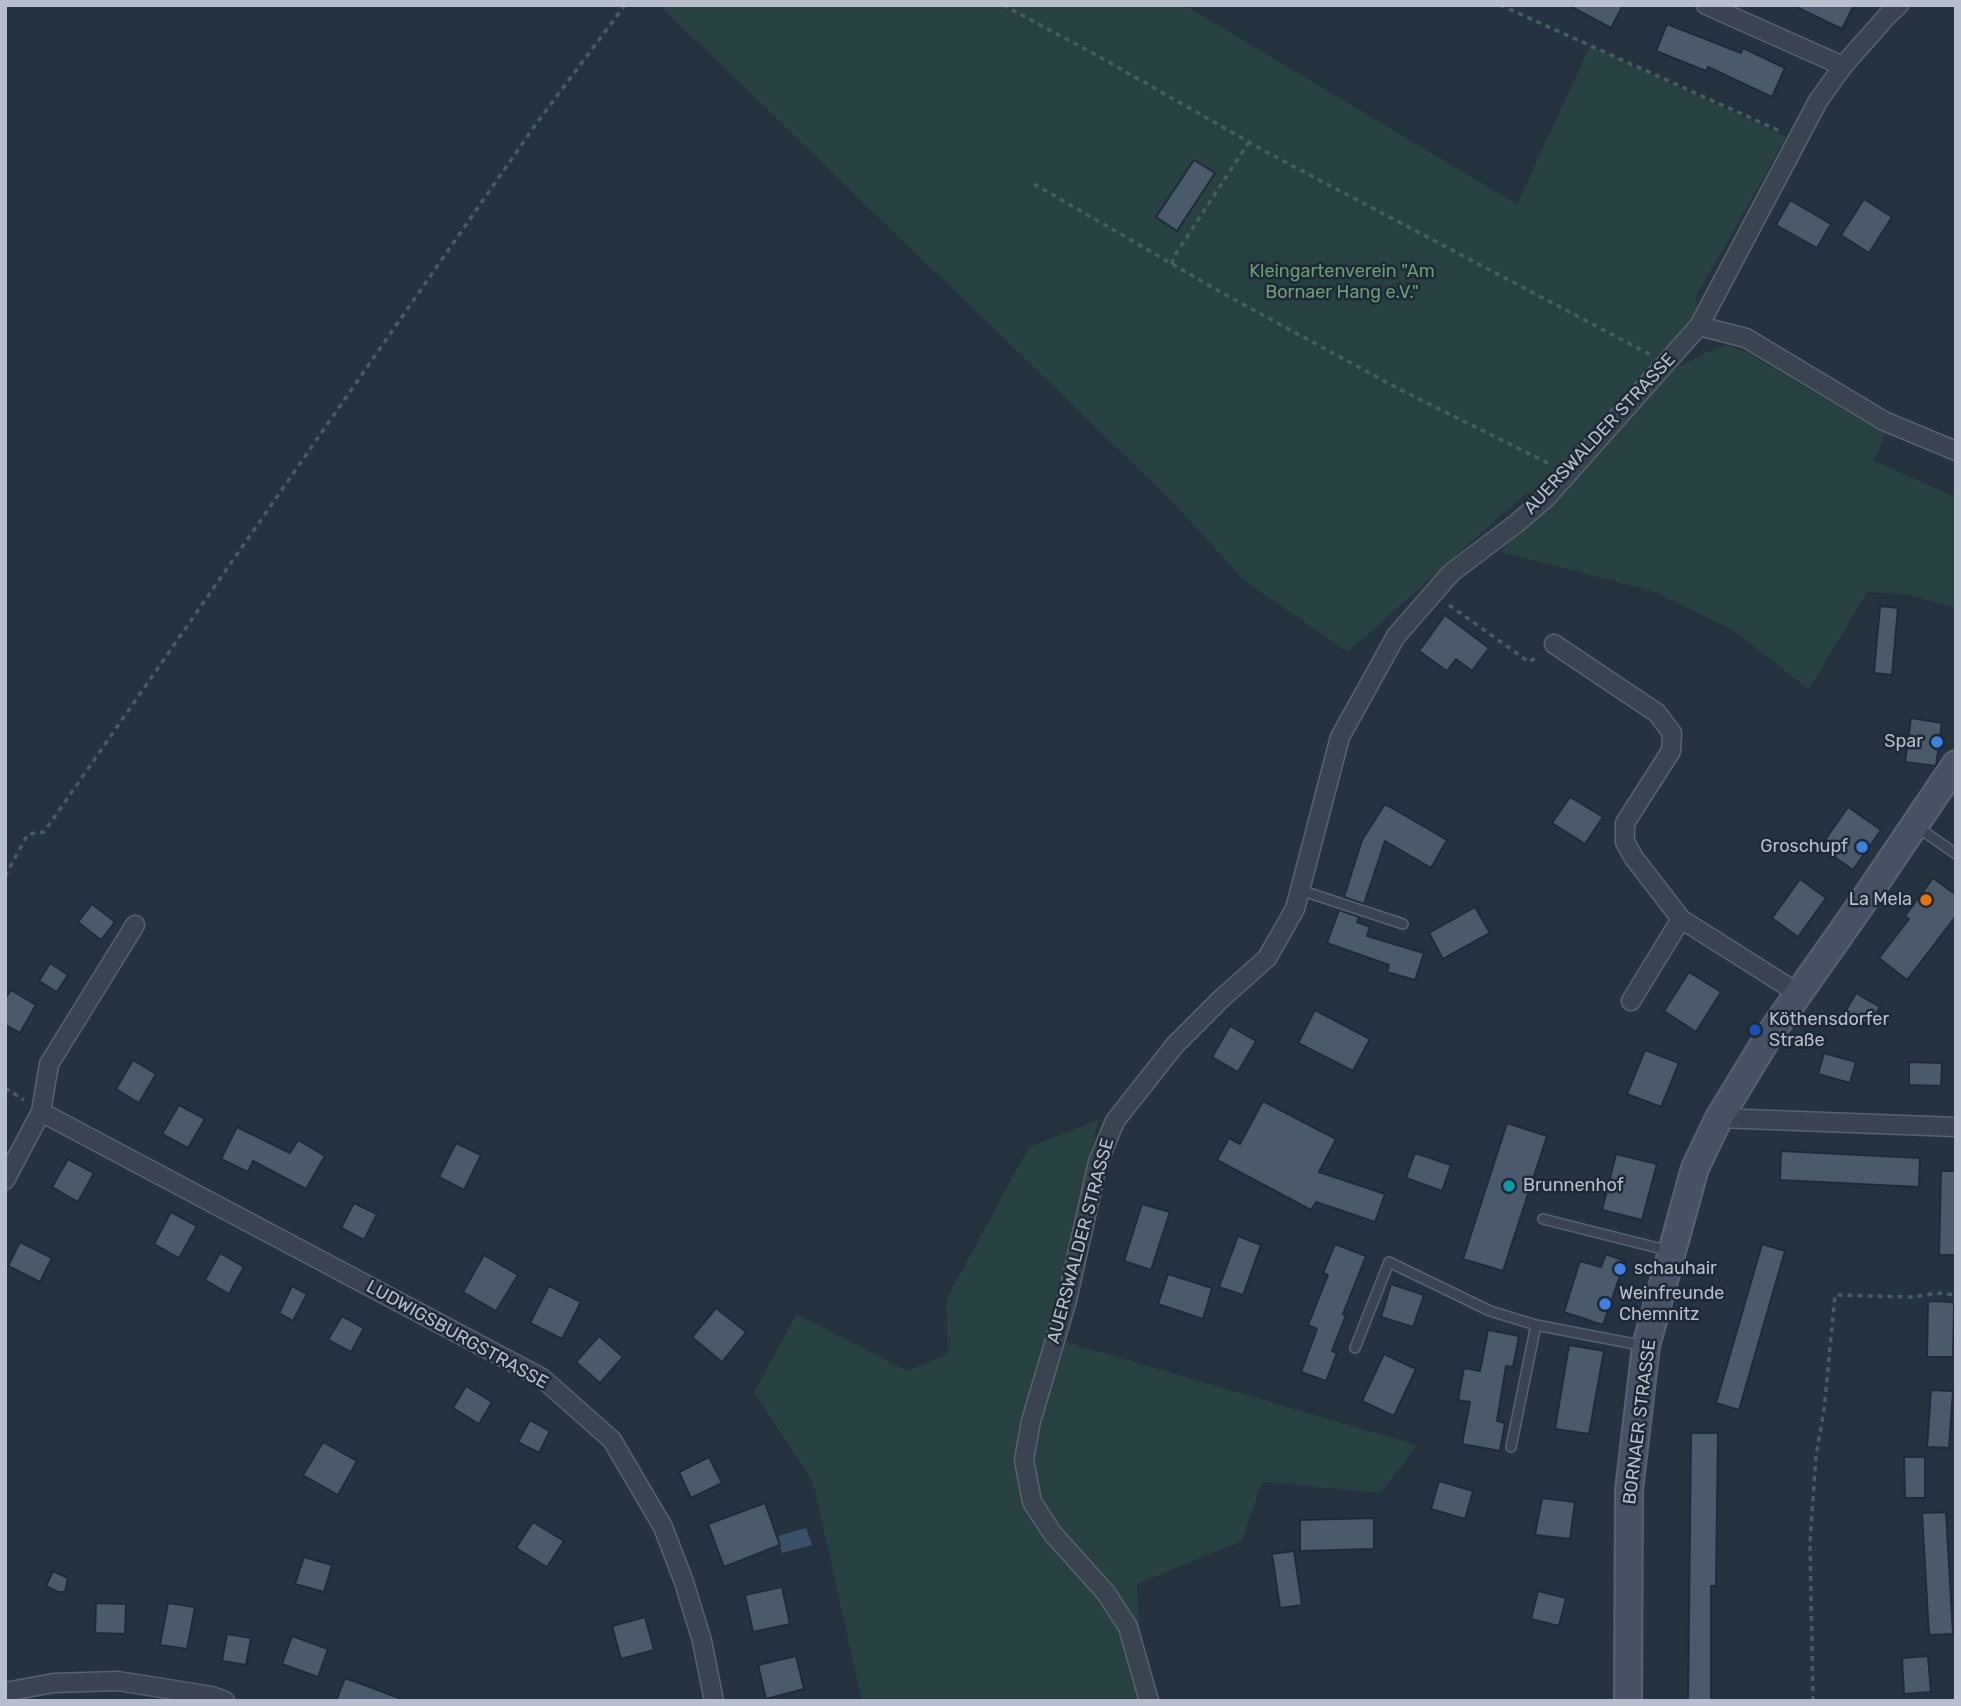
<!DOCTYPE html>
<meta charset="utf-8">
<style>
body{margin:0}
#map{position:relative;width:1961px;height:1706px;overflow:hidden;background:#253341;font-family:Rubik,sans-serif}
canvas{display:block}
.frame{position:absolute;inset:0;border:7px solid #b6bfcb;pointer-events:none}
</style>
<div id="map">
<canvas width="1961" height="1706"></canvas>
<div class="frame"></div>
</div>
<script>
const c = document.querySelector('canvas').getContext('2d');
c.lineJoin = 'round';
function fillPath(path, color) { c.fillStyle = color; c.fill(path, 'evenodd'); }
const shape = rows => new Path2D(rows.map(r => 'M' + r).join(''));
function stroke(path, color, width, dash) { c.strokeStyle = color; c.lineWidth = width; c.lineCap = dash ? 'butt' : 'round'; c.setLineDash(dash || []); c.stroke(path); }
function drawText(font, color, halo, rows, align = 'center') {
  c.font = font + ' Rubik,sans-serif'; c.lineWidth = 5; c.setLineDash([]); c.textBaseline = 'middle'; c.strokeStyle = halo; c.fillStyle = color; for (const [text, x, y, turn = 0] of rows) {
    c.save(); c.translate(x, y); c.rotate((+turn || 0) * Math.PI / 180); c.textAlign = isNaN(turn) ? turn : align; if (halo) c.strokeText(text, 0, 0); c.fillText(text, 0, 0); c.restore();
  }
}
const green = shape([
 [659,5,1185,5,1517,204,1590,46,1786,137,1696,297,1699,326,1653,385,1675,369,1705,353,1726,345,1744,351,1885,434,1874,461,1956,497,1956,608,1904,594,1867,592,1809,689,1729,628,1652,591,1501,552,1546,498,1526,493,1348,652,1243,580,1175,504],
 [1098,1120,1049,1337,1417,1445,1381,1493,1262,1482,1242,1541,1137,1584,1144,1701,862,1701,813,1482,754,1392,797,1314,907,1371,948,1354,946,1300,1029,1147]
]);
const water = shape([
 [806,1528,812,1545,782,1553,778,1536]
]);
const building = shape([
 [1568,5,1623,5,1611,28,1568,5],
 [1792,5,1854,5,1842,29,1792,5],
 [1667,24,1741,53,1743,48,1785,68,1772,97,1708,67,1706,71,1656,51,1667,24],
 [1194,160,1215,173,1177,231,1156,217,1194,160],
 [1864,199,1892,217,1869,253,1841,235,1864,199],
 [1790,200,1831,224,1817,248,1776,225,1790,200],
 [1880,606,1898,608,1892,675,1874,673,1880,606],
 [1445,615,1489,648,1472,671,1456,659,1447,671,1419,651,1445,615],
 [1911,718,1942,723,1936,766,1905,762,1911,718],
 [1570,797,1603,817,1585,844,1552,823,1570,797],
 [1385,804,1447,840,1431,868,1385,841,1364,904,1344,897,1362,840,1385,804],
 [1848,807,1881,830,1853,870,1820,847,1848,807],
 [1933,878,1956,895,1956,916,1907,980,1879,958,1909,919,1905,916,1933,878],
 [1800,879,1826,898,1798,937,1772,918,1800,879],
 [92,904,115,922,101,940,78,922,92,904],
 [1475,907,1490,933,1443,959,1429,933,1475,907],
 [1339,910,1359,917,1357,922,1370,927,1367,936,1424,953,1415,980,1387,972,1389,965,1327,943,1339,910],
 [50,963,68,975,57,992,39,981,50,963],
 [1689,972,1721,992,1696,1032,1664,1011,1689,972],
 [11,990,36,1005,20,1033,5,1025,5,999,11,990],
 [1856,993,1880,1007,1869,1026,1845,1012,1856,993],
 [1315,1010,1370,1039,1353,1071,1298,1043,1315,1010],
 [1230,1026,1256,1041,1238,1072,1212,1057,1230,1026],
 [1645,1050,1679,1063,1661,1107,1627,1094,1645,1050],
 [1824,1053,1856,1062,1850,1083,1818,1074,1824,1053],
 [133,1060,156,1074,139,1103,116,1089,133,1060],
 [1909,1062,1942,1063,1941,1086,1909,1085,1909,1062],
 [1263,1101,1336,1139,1319,1172,1385,1194,1375,1222,1316,1202,1311,1210,1217,1160,1229,1138,1240,1144,1263,1101],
 [179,1105,205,1119,188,1148,162,1134,179,1105],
 [1507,1123,1547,1136,1503,1271,1463,1259,1507,1123],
 [237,1127,290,1153,298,1140,325,1156,306,1189,253,1161,248,1172,221,1159,237,1127],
 [456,1143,481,1155,464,1190,439,1177,456,1143],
 [1781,1151,1920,1158,1919,1187,1780,1180,1781,1151],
 [1415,1153,1451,1165,1442,1191,1406,1178,1415,1153],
 [1616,1154,1657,1164,1642,1220,1602,1210,1616,1154],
 [68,1159,94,1173,78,1202,52,1187,68,1159],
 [1941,1171,1956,1171,1956,1255,1939,1255,1941,1171],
 [354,1203,377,1214,364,1240,341,1228,354,1203],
 [1142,1204,1170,1212,1151,1270,1124,1261,1142,1204],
 [171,1212,197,1226,179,1258,154,1244,171,1212],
 [1238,1236,1261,1245,1243,1295,1219,1287,1238,1236],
 [20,1242,52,1258,40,1282,8,1266,20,1242],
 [1335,1244,1366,1256,1343,1314,1346,1315,1332,1351,1337,1353,1326,1381,1301,1372,1317,1329,1308,1325,1328,1275,1323,1273,1335,1244],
 [1762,1244,1785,1251,1739,1410,1716,1403,1762,1244],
 [220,1253,244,1267,229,1294,205,1280,220,1253],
 [1606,1254,1625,1261,1603,1325,1564,1312,1580,1261,1601,1267,1606,1254],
 [484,1255,518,1275,496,1311,463,1292,484,1255],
 [1168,1274,1212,1288,1203,1319,1158,1304,1168,1274],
 [1391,1284,1424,1295,1413,1327,1381,1317,1391,1284],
 [292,1286,307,1294,293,1321,279,1313,292,1286],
 [549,1286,581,1302,562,1339,530,1323,549,1286],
 [1928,1301,1954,1302,1953,1357,1927,1357,1928,1301],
 [716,1308,746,1332,722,1362,692,1337,716,1308],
 [342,1316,364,1328,351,1352,328,1340,342,1316],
 [1488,1330,1519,1336,1513,1367,1506,1366,1497,1421,1505,1423,1500,1451,1462,1444,1470,1402,1458,1400,1464,1368,1480,1371,1488,1330],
 [599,1336,623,1357,600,1383,576,1362,599,1336],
 [1569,1345,1604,1351,1589,1434,1555,1429,1569,1345],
 [1384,1354,1416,1369,1394,1416,1362,1401,1384,1354],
 [466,1386,492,1402,479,1424,453,1408,466,1386],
 [1931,1390,1953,1391,1949,1448,1927,1447,1931,1390],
 [530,1420,550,1431,539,1453,518,1442,530,1420],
 [1691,1433,1718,1433,1716,1586,1711,1586,1711,1701,1688,1701,1691,1433],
 [323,1442,357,1461,338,1495,303,1475,323,1442],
 [709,1457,722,1483,691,1498,679,1472,709,1457],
 [1904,1457,1925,1457,1925,1498,1905,1498,1904,1457],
 [1439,1481,1473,1491,1465,1519,1431,1509,1439,1481],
 [1542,1498,1575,1502,1570,1539,1535,1535,1542,1498],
 [765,1503,780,1545,724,1567,708,1524,765,1503],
 [1946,1512,1953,1634,1929,1635,1922,1513,1946,1512],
 [1374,1518,1374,1549,1300,1551,1300,1520,1374,1518],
 [533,1522,564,1541,547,1567,516,1548,533,1522],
 [1294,1551,1302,1605,1280,1608,1272,1554,1294,1551],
 [304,1557,332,1565,324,1592,295,1584,304,1557],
 [53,1571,68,1578,65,1592,58,1592,46,1586,53,1571],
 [782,1587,790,1624,753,1632,745,1595,782,1587],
 [1538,1591,1566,1598,1559,1626,1531,1619,1538,1591],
 [96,1603,126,1604,125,1634,95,1633,96,1603],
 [168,1603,195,1607,187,1649,160,1645,168,1603],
 [645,1617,654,1650,621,1659,612,1626,645,1617],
 [227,1634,251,1638,246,1665,222,1661,227,1634],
 [292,1636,328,1649,318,1677,282,1664,292,1636],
 [796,1656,804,1689,766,1699,758,1665,796,1656],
 [1928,1656,1931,1692,1904,1694,1902,1658,1928,1656],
 [345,1678,402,1699,402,1701,336,1701,345,1678]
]);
const path = shape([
 [1003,5,1098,56,1270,154,1651,355],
 [1500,5,1782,132],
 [1034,184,1224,294,1399,389,1552,465],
 [1172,264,1173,258,1249,142],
 [1449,605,1529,662,1539,655],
 [5,876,28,834,44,832,536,124,625,5],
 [5,1088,24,1100],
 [1813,1701,1810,1542,1816,1456,1824,1410,1835,1295,1913,1297,1937,1293,1956,1295]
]);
const service = shape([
 [1916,826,1956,854],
 [1300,890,1403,924],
 [1543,1219,1670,1251],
 [1355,1348,1389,1262,1490,1311,1536,1325,1645,1346],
 [1511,1447,1536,1325]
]);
const minor = shape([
 [1706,5,1843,66],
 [1699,326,1746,338,1884,421,1956,451],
 [1554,644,1657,713,1672,733,1671,751,1625,823,1625,842,1634,858,1681,919,1631,1001],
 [1681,919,1798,993],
 [41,1112,542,1378,612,1440,663,1527,684,1582,702,1641,714,1701],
 [1719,1118,1956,1127],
 [5,1180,41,1112,49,1064,135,925],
 [5,1692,54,1683,118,1681,212,1696,225,1701],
 [1149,1701,1128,1627,1106,1593,1053,1534,1032,1502,1024,1460,1031,1421,1067,1300,1098,1162,1115,1121,1175,1045,1222,998,1267,958,1295,909,1340,737,1396,636,1451,573,1517,523,1547,497,1699,326,1818,101,1843,66,1888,15,1899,5]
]);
const secondary = shape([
 [1628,1701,1629,1490,1646,1346,1695,1168,1719,1118,1770,1034,1858,909,1956,764]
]);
const markers = [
 [1937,742,7,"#3f7fe0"],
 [1862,847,7,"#3f7fe0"],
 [1926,900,7,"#e8710a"],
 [1755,1030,7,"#1a4fb4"],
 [1509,1186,7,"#0f9aa8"],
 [1620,1269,7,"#3f7fe0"],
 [1605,1304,7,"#3f7fe0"]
];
const parkNames = [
 ["Kleingartenverein \"Am",1342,272],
 ["Bornaer Hang e.V.\"",1342,293]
];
const streetNames = [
 ["AUERSWALDER STRASSE",1600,434,-47],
 ["AUERSWALDER STRASSE",1081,1241,-75],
 ["LUDWIGSBURGSTRASSE",457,1335,29],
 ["BORNAER STRASSE",1640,1422,-83]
];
const poiNames = [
 ["Spar",1923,742,"right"],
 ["Groschupf",1848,847,"right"],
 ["La Mela",1912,900,"right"],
 ["Köthensdorfer",1769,1020],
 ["Straße",1769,1041],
 ["Brunnenhof",1523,1186],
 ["schauhair",1634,1269],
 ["Weinfreunde",1619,1294],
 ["Chemnitz",1619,1315]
];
fillPath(green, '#274042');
fillPath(water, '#3b516a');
fillPath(building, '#4b5a6a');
stroke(building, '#202b38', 2);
stroke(service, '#57626e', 12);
stroke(minor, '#57626e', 21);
stroke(secondary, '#57626e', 30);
stroke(path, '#455d5f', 3.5, [5, 5]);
stroke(service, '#3a4451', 9);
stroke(minor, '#3a4451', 18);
stroke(secondary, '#475364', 26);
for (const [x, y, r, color] of markers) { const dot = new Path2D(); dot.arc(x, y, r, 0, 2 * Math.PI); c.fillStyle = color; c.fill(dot); stroke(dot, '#1e2936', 2.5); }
drawText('18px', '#6d9c75', '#1e2936', parkNames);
drawText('18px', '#b6bfcb', '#1e2936', streetNames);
drawText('18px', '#b6bfcb', '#1e2936', poiNames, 'left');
</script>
